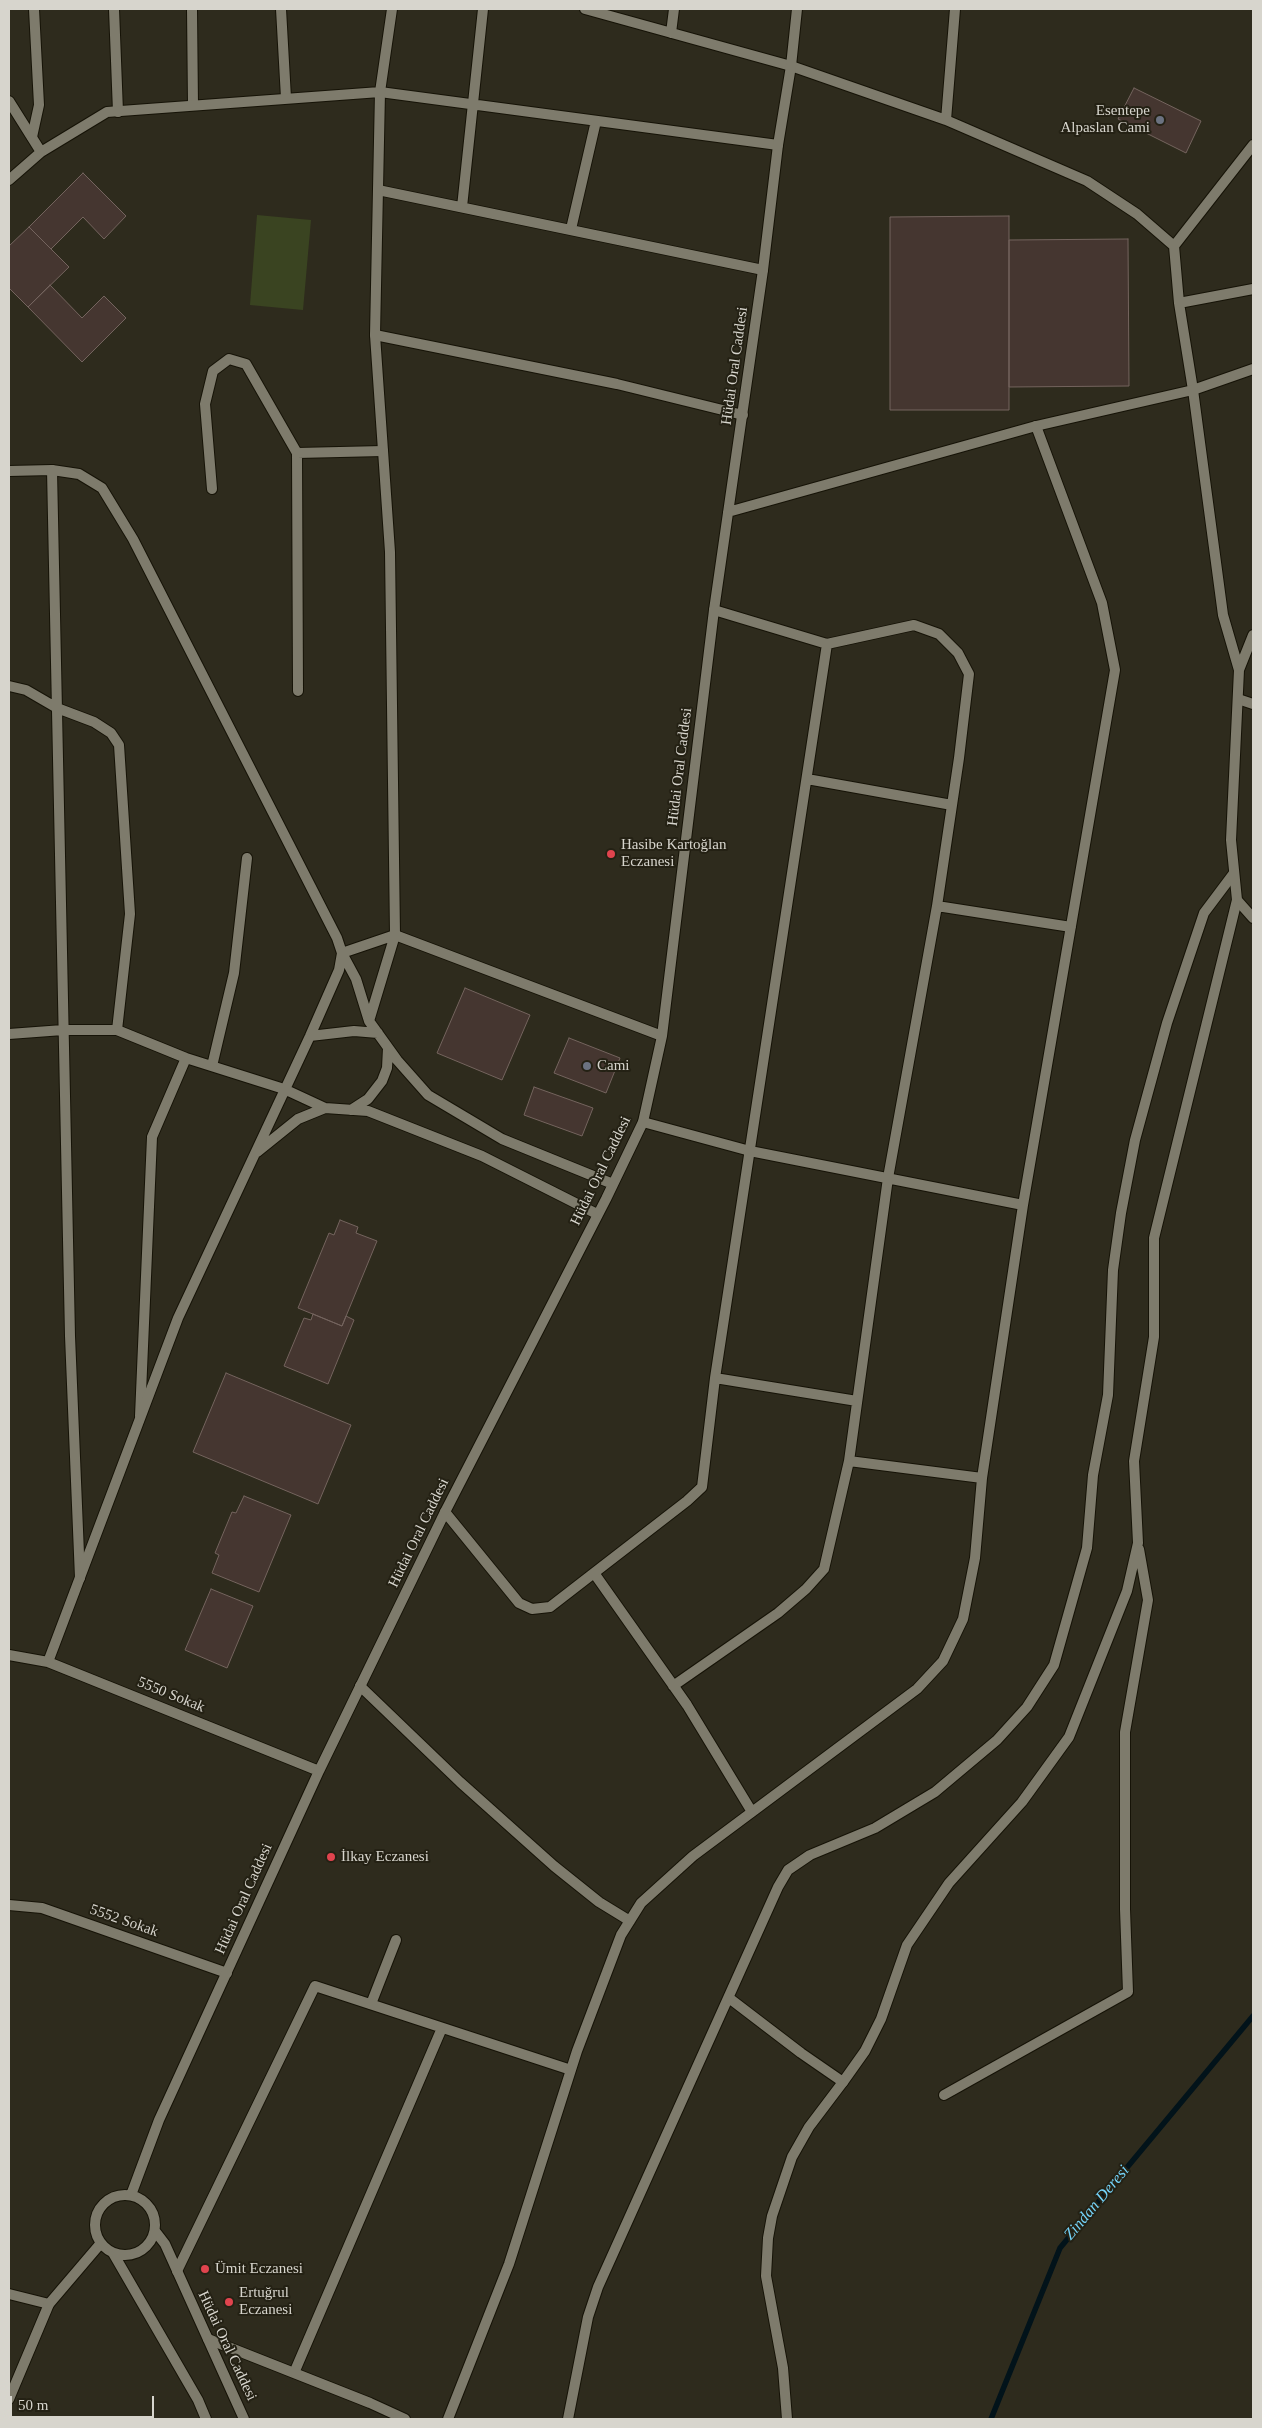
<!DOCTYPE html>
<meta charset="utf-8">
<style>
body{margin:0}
#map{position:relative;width:1262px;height:2428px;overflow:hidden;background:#2e2b1d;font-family:Georgia,serif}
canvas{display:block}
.frame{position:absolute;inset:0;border:10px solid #d7d5cd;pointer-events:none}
.scale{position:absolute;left:10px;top:2396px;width:144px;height:22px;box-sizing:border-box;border:2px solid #d7d5cd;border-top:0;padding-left:6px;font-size:15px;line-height:18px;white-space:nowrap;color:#d7d5cd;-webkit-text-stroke:4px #242114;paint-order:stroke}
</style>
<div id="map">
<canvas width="1262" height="2428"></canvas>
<div class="frame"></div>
<div class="scale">50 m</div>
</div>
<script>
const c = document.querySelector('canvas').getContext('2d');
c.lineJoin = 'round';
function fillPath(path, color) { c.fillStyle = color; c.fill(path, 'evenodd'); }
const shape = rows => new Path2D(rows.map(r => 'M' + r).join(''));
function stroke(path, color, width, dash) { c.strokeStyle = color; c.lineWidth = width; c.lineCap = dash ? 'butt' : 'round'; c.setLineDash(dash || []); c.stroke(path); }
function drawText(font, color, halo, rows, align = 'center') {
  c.font = font + ' Georgia,serif'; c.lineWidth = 4; c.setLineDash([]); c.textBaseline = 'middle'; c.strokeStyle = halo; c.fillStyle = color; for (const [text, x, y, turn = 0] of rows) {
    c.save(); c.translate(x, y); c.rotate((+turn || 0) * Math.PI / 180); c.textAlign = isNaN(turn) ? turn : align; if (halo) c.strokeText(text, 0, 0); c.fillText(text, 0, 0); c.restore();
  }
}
const green = shape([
 [257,215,311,220,303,310,250,305]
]);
const stream = shape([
 [991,2419,1060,2248,1253,2016]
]);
const building = shape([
 [1134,88,1201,121,1186,153,1118,119,1134,88],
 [83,173,126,216,104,239,83,217,51,249,29,227,83,173],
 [1009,216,1009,410,890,410,890,217,1009,216],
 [29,227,69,267,28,307,9,288,9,246,29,227],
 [1128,239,1129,386,1009,387,1009,240,1128,239],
 [50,285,82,318,104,296,126,318,82,362,28,307,50,285],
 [465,988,530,1015,502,1080,437,1053,465,988],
 [569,1038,620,1058,606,1093,554,1073,569,1038],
 [534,1087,593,1108,582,1136,524,1115,534,1087],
 [340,1220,358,1227,356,1233,377,1241,342,1326,298,1308,329,1233,334,1235,340,1220],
 [313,1314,342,1326,346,1316,354,1320,328,1384,284,1366,304,1318,311,1320,313,1314],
 [226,1373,351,1425,318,1504,193,1452,226,1373],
 [244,1496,291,1515,259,1592,212,1573,219,1555,215,1553,232,1512,236,1513,244,1496],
 [211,1589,253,1606,227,1668,185,1650,211,1589]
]);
const service = shape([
 [371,2004,396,1940],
 [787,2419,783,2368,766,2276,768,2238,772,2216,792,2157,809,2127,843,2082]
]);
const minor = shape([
 [114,9,118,112],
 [192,9,193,105],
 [281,9,286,98],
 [585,9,791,66,946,120,1087,181,1137,214,1174,246,1179,303,1193,390],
 [671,33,674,9],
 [380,92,778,145],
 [946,120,955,9],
 [32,137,39,105,34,9],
 [378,190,763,270],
 [462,207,483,9],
 [571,229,596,121],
 [1174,246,1253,145],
 [1179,303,1253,289],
 [375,335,617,384,743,415],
 [297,453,298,691],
 [52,470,70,1336,80,1578],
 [212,489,205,404,213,371,229,359,246,364,297,453,383,451],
 [9,686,26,690,57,708,94,722,111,733,119,745,130,914,117,1030],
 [1238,699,1253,704],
 [807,779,952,805],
 [937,906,1071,927],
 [9,1034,63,1030,117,1030,186,1058,284,1089],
 [212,1066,234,973,247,858],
 [643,1122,750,1151,1023,1205],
 [715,1378,857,1401],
 [140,1416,152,1137,186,1058],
 [849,1461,982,1478],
 [445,1512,519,1603,532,1609,550,1607,687,1501,702,1487,715,1378,827,644],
 [594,1573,687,1705,752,1812],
 [360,1686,460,1782,554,1866,599,1902,630,1921],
 [673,1686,778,1613,806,1589,824,1569,849,1461,888,1178,937,906,959,758,969,674,958,653,939,634,914,625,827,644,714,610],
 [9,1905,42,1908,227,1973],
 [729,1998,801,2053,843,2082,865,2051,881,2019,907,1945,949,1883,1022,1802,1069,1737,1127,1591,1138,1543,1134,1461,1154,1337,1154,1238,1237,900],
 [944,2095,1128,1992,1125,1909,1125,1732,1148,1600,1139,1549],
 [177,2271,315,1986,571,2070],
 [9,2294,49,2304],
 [208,2339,370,2403,405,2419],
 [294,2373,442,2028],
 [448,2419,509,2264,577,2051,621,1935,641,1903,693,1856,917,1689,943,1661,963,1619,975,1558,982,1478,1023,1205,1115,670,1102,603,1036,426],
 [568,2419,588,2317,598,2287,778,1887,788,1870,810,1855,875,1828,935,1792,997,1740,1027,1707,1054,1665,1087,1548,1093,1475,1108,1395,1113,1270,1121,1213,1135,1140,1167,1023,1204,913,1234,873]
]);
const tertiary = shape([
 [392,9,380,92,375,335,390,552,395,935,662,1036],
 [9,101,41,152],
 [9,180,41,152,107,112,380,92],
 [1193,390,1223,615,1239,670,1231,840,1237,900,1253,918],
 [9,471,52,470,79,474,102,488,133,539,337,938,342,953,356,979,369,1021,397,1060,428,1095,502,1139,613,1184],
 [728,512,1036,426,1193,390,1253,369],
 [1239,670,1253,635],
 [342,953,395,935],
 [369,1021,395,935],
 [310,1036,354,1031,378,1033],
 [284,1089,325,1108],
 [351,1110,368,1099,382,1081,387,1068,388,1048],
 [257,1152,298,1119,325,1108,368,1111,482,1156,597,1214],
 [9,1655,48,1662,319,1771],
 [48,1662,178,1318,310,1036,339,970,342,953],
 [131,2195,159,2120,319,1771,445,1512,606,1199,643,1122,662,1036,714,610,763,270,778,145,791,66,797,9],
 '95 2225a30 30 0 1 1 60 0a30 30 0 1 1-60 0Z',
 [155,2231,165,2244,244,2419],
 [113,2253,198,2400,206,2419],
 [9,2399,49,2304,101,2243]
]);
const markers = [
 [1160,120,5,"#6b7280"],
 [611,854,5,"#e0444e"],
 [587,1066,5,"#6b7280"],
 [331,1857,5,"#e0444e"],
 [205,2269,5,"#e0444e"],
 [229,2302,5,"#e0444e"]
];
const poiNames = [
 ["Esentepe",1150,111,"right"],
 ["Alpaslan Cami",1150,128,"right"],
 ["Hasibe Kartoğlan",621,845],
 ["Eczanesi",621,862],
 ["Cami",597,1066],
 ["İlkay Eczanesi",341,1857],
 ["Ümit Eczanesi",215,2269],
 ["Ertuğrul",239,2293],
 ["Eczanesi",239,2310]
];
const streetNames = [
 ["Hüdai Oral Caddesi",735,366,-82],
 ["Hüdai Oral Caddesi",680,767,-83],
 ["Hüdai Oral Caddesi",601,1171,-64],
 ["Hüdai Oral Caddesi",419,1533,-64],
 ["5550 Sokak",171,1695,22],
 ["Hüdai Oral Caddesi",244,1899,-66],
 ["5552 Sokak",124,1921,19],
 ["Hüdai Oral Caddesi",227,2346,65]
];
const waterNames = [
 ["Zindan Deresi",1097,2203,-50]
];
fillPath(green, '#3a4421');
stroke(stream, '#02131a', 5.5);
fillPath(building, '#453630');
stroke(building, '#74645e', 1);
stroke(service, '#161307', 12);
stroke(minor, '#161307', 12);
stroke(tertiary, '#161307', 12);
stroke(service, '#7e7b6c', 10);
stroke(minor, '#7e7b6c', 10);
stroke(tertiary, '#7e7b6c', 10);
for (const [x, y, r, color] of markers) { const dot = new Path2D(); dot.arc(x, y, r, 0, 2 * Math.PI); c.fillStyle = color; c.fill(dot); stroke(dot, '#242114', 2); }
drawText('15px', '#d7d5cd', '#242114', poiNames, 'left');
drawText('15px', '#d7d5cd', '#242114', streetNames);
drawText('italic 16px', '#74d3f9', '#242114', waterNames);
</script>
